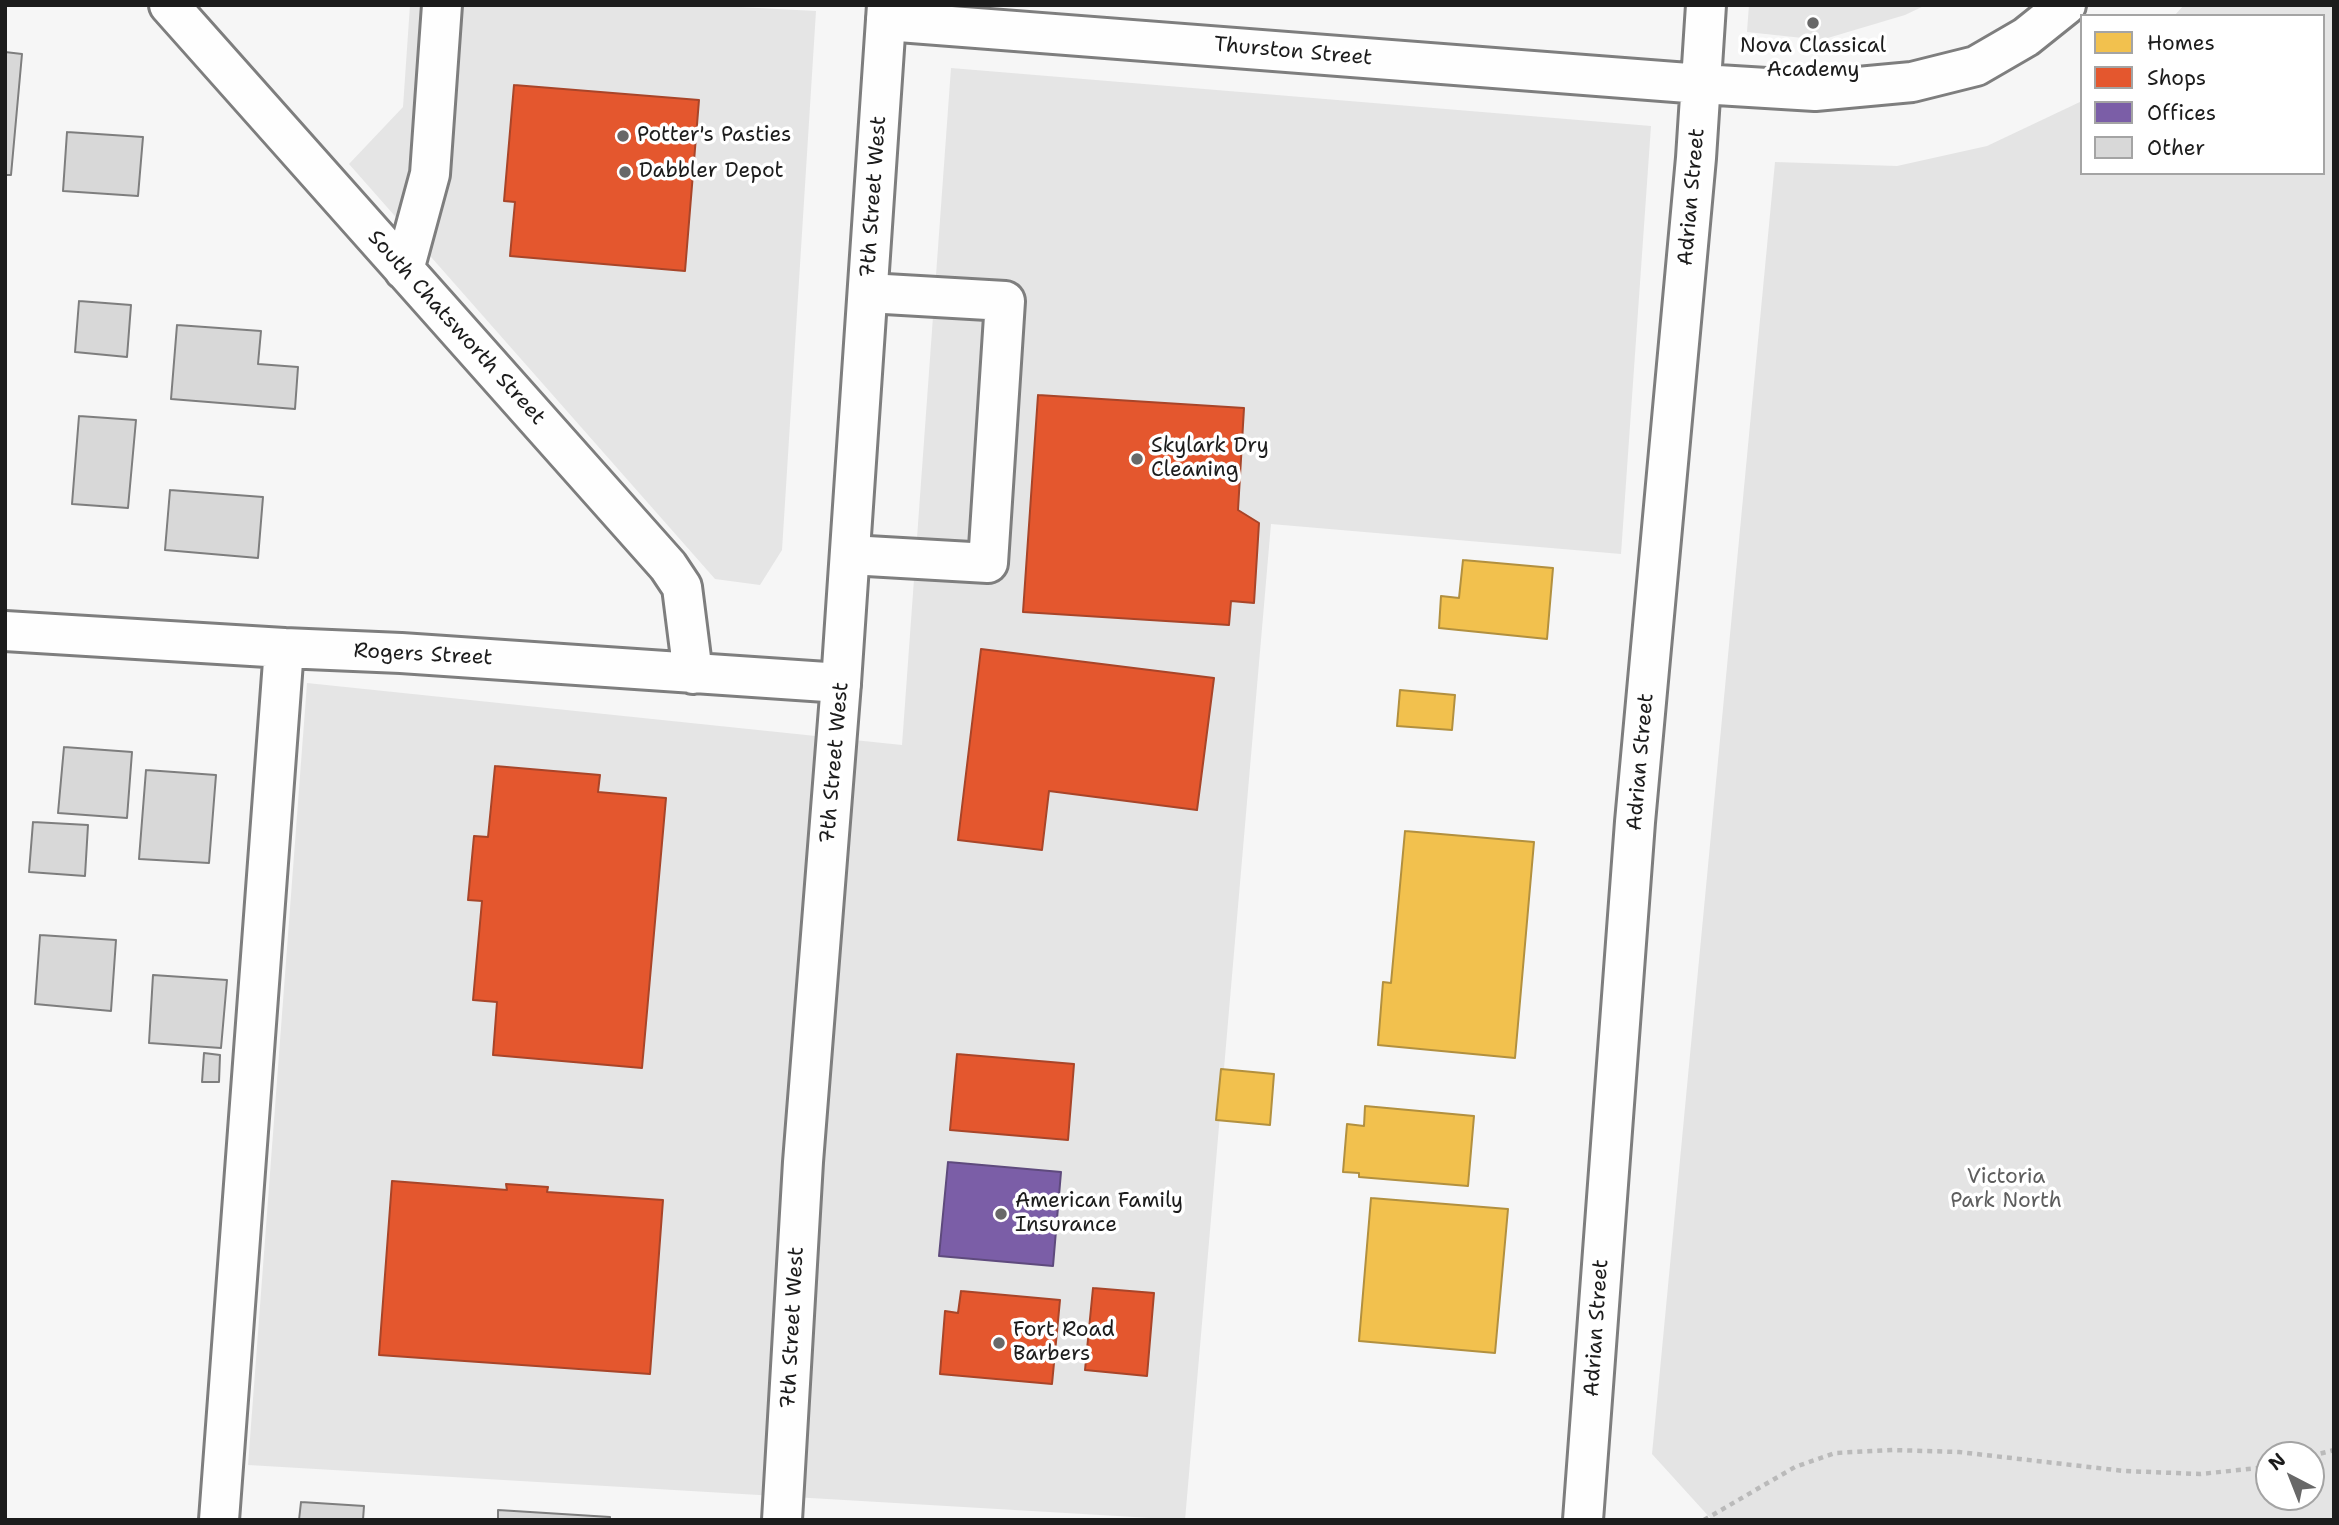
<!DOCTYPE html>
<style>
body{margin:0}
#map{position:relative;width:2339px;height:1525px;overflow:hidden;background:#f6f6f6;font-family:"Shantell Sans",sans-serif}
canvas{display:block}
.frame{position:absolute;inset:0;border:7px solid #1c1c1c;pointer-events:none}
.legend{position:absolute;left:2080px;top:14px;width:245px;height:161px;box-sizing:border-box;background:#fff;border:2px solid #a4a4a4;margin:0;padding:9px 12px;list-style:none;font-size:21px;color:#1c1c1c}
.legend li{display:flex;align-items:center;gap:14px;height:35px}
.legend b{width:35px;border:2px solid #a4a4a4}
.north{position:absolute;left:2255px;top:1441px;width:70px;height:70px;box-sizing:border-box;background:#fff;border:2px solid #a4a4a4;border-radius:50%;rotate:318deg;font-size:19px;font-weight:700;line-height:28px;text-align:center;color:#1c1c1c}
.north::after{content:'';display:block;margin:auto;width:24px;height:32px;background:#686868;clip-path:polygon(50% 0,100% 100%,50% 72%,0 100%)}
</style>
<div id="map">
<canvas width="2339" height="1525"></canvas>
<div class="frame"></div>
<ul class="legend">
<li><b style="height:19px;background:#f2c14e"></b>Homes</li>
<li><b style="height:19px;background:#e4572e"></b>Shops</li>
<li><b style="height:19px;background:#7b5ea7"></b>Offices</li>
<li><b style="height:19px;background:#d8d8d8"></b>Other</li>
</ul>
<div class="north">N</div>
</div>
<script>
const c = document.querySelector('canvas').getContext('2d');
c.lineJoin = 'round';
function fillPath(path, color) { c.fillStyle = color; c.fill(path, 'evenodd'); }
const shape = rows => new Path2D(rows.map(r => 'M' + r).join(''));
function stroke(path, color, width, dash) { c.strokeStyle = color; c.lineWidth = width; c.lineCap = dash ? 'butt' : 'round'; c.setLineDash(dash || []); c.stroke(path); }
function drawText(font, color, halo, rows, align = 'center') {
  c.font = font + ' "Shantell Sans",sans-serif'; c.lineWidth = 7; c.setLineDash([]); c.textBaseline = 'middle'; c.strokeStyle = halo; c.fillStyle = color; for (const [text, x, y, turn = 0] of rows) {
    c.save(); c.translate(x, y); c.rotate((+turn || 0) * Math.PI / 180); c.textAlign = isNaN(turn) ? turn : align; if (halo) c.strokeText(text, 0, 0); c.fillText(text, 0, 0); c.restore();
  }
}
const built = shape([
 [410,5,701,5,816,11,782,550,760,585,715,579,349,164,403,107],
 [1749,5,1926,5,1905,15,1821,40,1747,32],
 [951,68,1651,126,1621,554,1271,524,1185,1520,248,1465,307,683,902,745]
]);
const green = shape([
 [2184,5,2334,5,2334,1520,1712,1520,1652,1454,1775,162,1897,166,1987,146,2082,101,2082,173,2323,173,2323,16,2174,16],
 [2269,1455,2311,1455,2311,1497,2269,1497]
]);
const homes = shape([
 [1463,560,1553,568,1547,639,1439,628,1441,596,1459,598,1463,560],
 [1400,690,1455,695,1452,730,1397,726,1400,690],
 [1405,831,1534,842,1515,1058,1378,1045,1383,982,1391,983,1405,831],
 [1221,1069,1274,1074,1270,1125,1216,1120,1221,1069],
 [1365,1106,1474,1116,1468,1186,1359,1177,1359,1173,1343,1172,1347,1124,1364,1126,1365,1106],
 [1371,1198,1508,1209,1495,1353,1359,1341,1371,1198]
]);
const shops = shape([
 [514,85,699,100,685,271,510,256,515,202,504,201,514,85],
 [1038,395,1244,408,1238,510,1259,523,1254,603,1231,601,1229,625,1023,612,1038,395],
 [981,649,1214,678,1197,810,1049,791,1042,850,958,840,981,649],
 [495,766,600,775,598,792,666,798,642,1068,493,1055,497,1002,473,1000,482,901,468,900,474,836,488,837,495,766],
 [957,1054,1074,1064,1068,1140,950,1130,957,1054],
 [392,1181,507,1190,506,1184,548,1187,547,1192,663,1200,650,1374,379,1355,392,1181],
 [1093,1288,1154,1293,1147,1376,1085,1370,1093,1288],
 [961,1291,1060,1300,1052,1384,940,1374,945,1311,958,1313,961,1291]
]);
const offices = shape([
 [948,1162,1061,1172,1053,1266,939,1256,948,1162]
]);
const building = shape([
 [5,52,22,54,11,175,5,175,5,52],
 [67,132,143,137,138,196,63,191,67,132],
 [79,301,131,305,127,357,75,352,79,301],
 [177,325,261,331,258,364,298,367,295,409,171,399,177,325],
 [79,416,136,420,128,508,72,504,79,416],
 [170,490,263,497,258,558,165,550,170,490],
 [64,747,132,752,127,818,58,813,64,747],
 [146,770,216,775,209,863,139,859,146,770],
 [33,822,88,825,85,876,29,872,33,822],
 [40,935,116,940,111,1011,35,1004,40,935],
 [153,975,227,980,221,1048,149,1043,153,975],
 [204,1053,220,1055,219,1082,202,1082,204,1053],
 [301,1502,364,1506,363,1520,299,1520,301,1502],
 [498,1510,610,1517,610,1520,498,1520,498,1510]
]);
const path = shape([
 [2311,1456,2334,1450],
 [1704,1520,1795,1467,1835,1453,1893,1450,1959,1452,2124,1471,2200,1474,2269,1467]
]);
const minor = shape([
 [169,5,668,566,682,587,693,674],
 [886,21,1701,84,1815,91,1912,82,1976,66,2026,37,2066,5],
 [404,270,430,174,442,5],
 [850,555,988,563,1005,301,868,293],
 [5,631,284,648,401,653,841,683],
 [219,1520,284,648],
 [1583,1520,1635,822,1696,158,1706,5]
]);
const major = shape([
 [782,1520,803,1162,841,683,887,5]
]);
const markers = [
 [1813,23,7,"#686868"],
 [623,136,7,"#686868"],
 [625,172,7,"#686868"],
 [1137,459,7,"#686868"],
 [1001,1214,7,"#686868"],
 [999,1343,7,"#686868"]
];
const poiNames = [
 ["Nova Classical",1813,47,"center"],
 ["Academy",1813,71,"center"],
 ["Potter's Pasties",637,136],
 ["Dabbler Depot",639,172],
 ["Skylark Dry",1151,447],
 ["Cleaning",1151,471],
 ["American Family",1015,1202],
 ["Insurance",1015,1226],
 ["Fort Road",1013,1331],
 ["Barbers",1013,1355]
];
const streetNames = [
 ["Thurston Street",1293,52,5],
 ["7th Street West",874,197,-86],
 ["Adrian Street",1692,197,-85],
 ["South Chatsworth Street",456,328,48],
 ["Rogers Street",423,655,3],
 ["Adrian Street",1641,762,-85],
 ["7th Street West",835,763,-85],
 ["7th Street West",793,1328,-87],
 ["Adrian Street",1597,1328,-86]
];
const parkNames = [
 ["Victoria",2006,1178],
 ["Park North",2006,1202]
];
fillPath(built, '#e5e5e5');
fillPath(green, '#e4e4e4');
fillPath(homes, '#f2c14e');
stroke(homes, '#b2903f', 2);
fillPath(shops, '#e4572e');
stroke(shops, '#a84529', 2);
fillPath(offices, '#7b5ea7');
stroke(offices, '#5e4a7d', 2);
fillPath(building, '#d8d8d8');
stroke(building, '#7e7e7e', 2);
stroke(minor, '#7e7e7e', 44);
stroke(major, '#7e7e7e', 44);
stroke(path, '#bababa', 4.5, [5, 5]);
stroke(minor, '#fefefe', 38);
stroke(major, '#fefefe', 38);
for (const [x, y, r, color] of markers) { const dot = new Path2D(); dot.arc(x, y, r, 0, 2 * Math.PI); c.fillStyle = color; c.fill(dot); stroke(dot, '#fff', 2.5); }
drawText('21px', '#1c1c1c', '#fff', poiNames, 'left');
drawText('21px', '#1c1c1c', '#fff', streetNames);
drawText('21px', '#5d5d5d', '#fff', parkNames);
</script>
